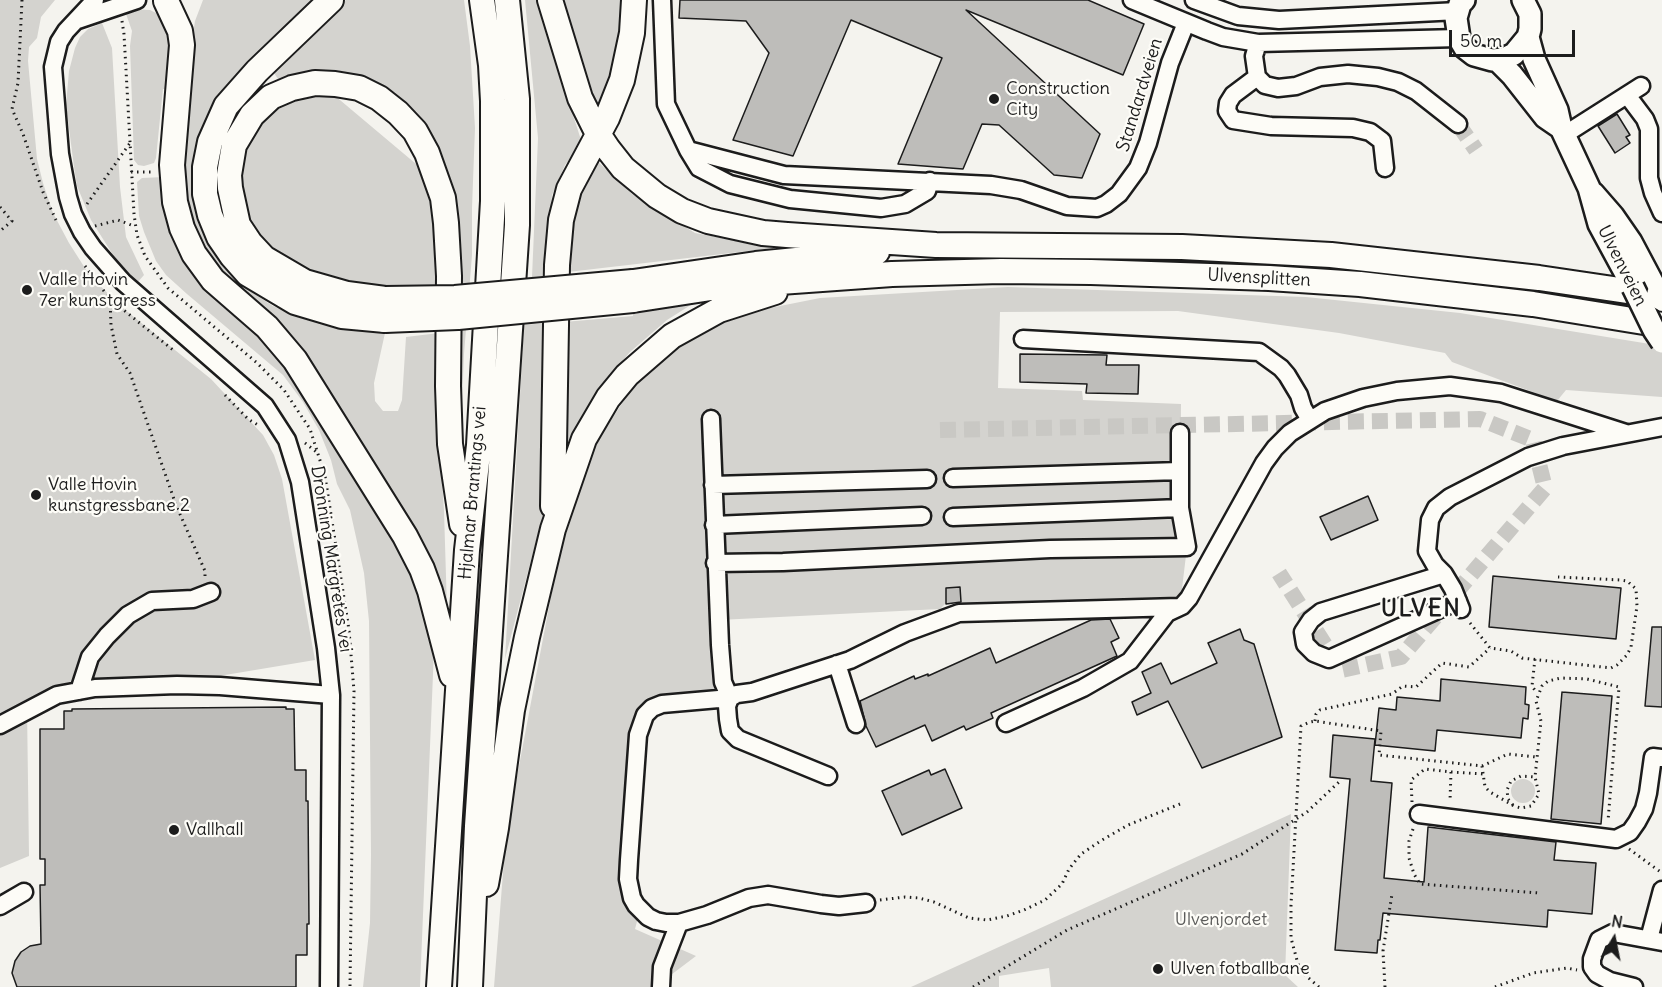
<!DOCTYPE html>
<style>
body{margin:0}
#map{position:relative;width:1662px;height:987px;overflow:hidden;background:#f4f3ee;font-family:Delius,sans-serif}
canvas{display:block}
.north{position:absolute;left:1584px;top:909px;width:60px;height:60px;-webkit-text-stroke:4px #fdfcf7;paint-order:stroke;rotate:10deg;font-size:16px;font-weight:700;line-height:24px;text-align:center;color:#1c1c1c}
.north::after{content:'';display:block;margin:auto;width:21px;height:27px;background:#1c1c1c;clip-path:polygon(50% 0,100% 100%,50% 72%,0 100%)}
.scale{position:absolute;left:1449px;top:30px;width:126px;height:27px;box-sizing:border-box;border:3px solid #1c1c1c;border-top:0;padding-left:8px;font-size:18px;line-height:21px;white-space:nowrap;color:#1c1c1c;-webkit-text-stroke:4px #fdfcf7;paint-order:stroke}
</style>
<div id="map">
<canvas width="1662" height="987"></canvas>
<div class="north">N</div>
<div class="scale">50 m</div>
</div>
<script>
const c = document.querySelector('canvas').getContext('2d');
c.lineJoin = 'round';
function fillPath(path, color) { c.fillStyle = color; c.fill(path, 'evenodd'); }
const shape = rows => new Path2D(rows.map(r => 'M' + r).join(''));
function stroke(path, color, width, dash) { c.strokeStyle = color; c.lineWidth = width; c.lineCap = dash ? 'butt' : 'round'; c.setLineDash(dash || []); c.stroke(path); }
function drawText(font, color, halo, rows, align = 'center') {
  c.font = font + ' Delius,sans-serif'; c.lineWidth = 4.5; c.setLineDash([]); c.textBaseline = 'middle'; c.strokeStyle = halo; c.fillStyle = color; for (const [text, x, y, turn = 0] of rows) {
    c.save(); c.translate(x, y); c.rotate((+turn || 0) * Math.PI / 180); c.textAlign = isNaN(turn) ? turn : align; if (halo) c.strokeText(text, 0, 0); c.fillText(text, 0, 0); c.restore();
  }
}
const green = shape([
 [0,0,55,0,41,17,37,38,29,47,28,61,37,159,43,183,53,213,69,243,90,276,124,309,211,379,263,435,274,455,282,479,315,660,27,708,29,856,0,868],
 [203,0,315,0,229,83,211,108,198,138,195,160,203,230,210,246,233,277,250,291,273,306,298,317,334,327,385,333,374,383,375,401,383,411,398,411,402,400,406,337,439,333,439,431,444,511,447,609,420,548,213,268,181,200,191,47,195,21],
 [346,0,464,0,470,46,475,128,472,208,472,255,464,354,461,427,457,439,459,234,451,182,436,141,410,107,395,93,365,77,336,70,321,70,308,71,278,79,272,70],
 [525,0,536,0,582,143,565,165,552,195,546,276,532,277,538,138],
 [562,0,627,0,624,36,601,113,594,108],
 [132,9,150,10,156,13,164,21,173,38,172,90,163,89,156,158,154,163,144,166,138,165,134,160,130,46,132,31,125,11],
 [102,23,112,48,120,187,126,237,144,275,137,283,115,258,91,220,77,186,74,167,66,105,69,71,75,48,80,37,88,29],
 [318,95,334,95,422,169,429,190,434,217,438,287,367,288,312,275,271,252,259,236,243,205,240,186,241,165,247,146,258,126,269,113,286,104,304,97],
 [596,160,632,194,695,233,774,248,568,272,573,215,581,183],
 [164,177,168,208,278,350,411,562,434,650,420,987,363,987,370,923,371,855,369,621,364,573,350,510,337,484,331,460,319,430,303,402,283,375,187,294,166,275,156,261,144,232,139,216,137,182,142,178],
 [1008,287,1306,297,1460,313,1662,346,1662,397,1566,390,1557,401,1452,362,1445,353,1339,333,1178,311,1000,312,998,388,1082,391,1083,400,1181,404,1180,508,1187,547,1181,597,969,607,961,602,960,587,946,588,946,603,940,609,719,620,722,689,646,702,625,877,639,914,635,929,696,956,655,987,494,987,506,835,558,559,585,460,647,365,725,317,820,298],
 [705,296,667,320,630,352,599,388,562,455,564,322,633,316,634,306],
 [545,323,544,511,505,659,524,325],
 '1511 791a12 12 0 1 1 24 0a12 12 0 1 1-24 0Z',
 [1291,814,1285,975,1298,987,1051,987,1049,968,999,976,999,987,911,987]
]);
const building = shape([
 [680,0,1088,0,1144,24,1123,75,966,10,1100,134,1082,178,1054,175,999,125,982,124,963,169,898,164,942,58,851,20,793,156,733,140,769,53,746,21,679,18,680,0],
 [1617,114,1630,135,1626,137,1630,143,1615,153,1598,126,1617,114],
 [1020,354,1107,355,1106,365,1139,365,1138,394,1086,393,1087,384,1020,382,1020,354],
 [1368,496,1378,520,1331,540,1320,517,1368,496],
 [1493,576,1621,588,1616,639,1489,627,1493,576],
 [960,587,961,602,946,604,946,588,960,587],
 [1110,619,1119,638,1111,642,1117,656,991,713,993,718,966,730,964,726,932,741,925,725,876,747,866,726,860,701,914,676,915,679,928,674,928,676,990,648,996,663,1091,620,1110,619],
 [1652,627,1662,627,1662,707,1645,706,1652,627],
 [1240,629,1244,640,1254,644,1282,737,1202,768,1168,701,1137,715,1132,702,1151,693,1142,672,1161,663,1171,684,1217,663,1208,643,1240,629],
 [1441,679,1526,687,1525,704,1529,705,1528,719,1523,718,1521,738,1437,730,1435,751,1375,745,1379,708,1396,710,1397,697,1440,701,1441,679],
 [1562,692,1612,696,1601,824,1551,819,1562,692],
 [286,707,286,709,294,709,295,770,306,770,306,801,308,801,309,924,307,924,307,955,296,955,296,987,17,987,12,973,15,961,21,952,30,946,41,944,40,885,45,885,45,859,40,859,40,729,64,729,64,711,72,711,72,709,286,707],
 [1333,735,1375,739,1371,781,1392,783,1384,878,1424,882,1428,827,1556,842,1554,860,1596,863,1592,914,1548,910,1547,927,1383,913,1380,940,1378,940,1377,953,1335,950,1350,779,1330,777,1333,735],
 [945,769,962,808,902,835,882,791,929,770,931,775,945,769]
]);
const minorTunnel = shape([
 [1458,124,1476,150],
 [940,430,1480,419,1533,440,1545,488,1401,657,1341,670,1279,573]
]);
const path = shape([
 [22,0,18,83,12,109,23,134,43,192,56,220],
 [122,21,124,34,134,214,137,235,145,256,168,288,256,362,284,390,310,429,325,476,349,630,354,691,350,987],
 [131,172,153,172],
 [87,204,130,143],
 [0,207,12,221,0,231],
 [95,226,118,220,134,226],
 [85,266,110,299,173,350],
 [110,299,111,325,117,354,130,373,176,505,205,571,205,576],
 [225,395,248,419,258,425],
 [305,443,319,454],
 [1470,623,1490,648,1511,651,1522,658,1611,668,1617,665,1627,655,1631,647,1637,606,1636,589,1627,581,1621,580,1558,577],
 [1535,659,1532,686,1537,693],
 [1315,721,1316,714,1320,710,1392,694,1403,686,1416,687,1442,663,1469,667,1490,648],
 [1482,766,1485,787,1490,792,1514,806,1521,808,1531,806,1539,794,1535,777,1541,721,1536,701,1542,686,1548,681,1561,678,1587,679,1619,687,1608,821],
 [1451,772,1483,774],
 [1412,802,1411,780,1425,769,1451,772,1450,801],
 [1513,805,1508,799,1507,790,1511,781,1521,776,1535,777],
 [1413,829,1409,841,1409,858,1414,874,1420,884,1539,893],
 [1629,849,1662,873],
 [880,900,905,897,919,898,934,902,969,918,987,920,1007,916,1024,910,1045,900,1062,884,1069,869,1081,854,1102,840,1128,825,1180,804],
 [973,987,1067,930,1242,854,1307,812,1340,781],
 [1319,987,1304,974,1298,964,1291,938,1291,905,1301,726,1310,722,1315,721,1381,731,1379,755,1482,766,1508,754,1536,757],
 [1385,987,1383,951,1392,894],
 [1495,987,1533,973,1567,968,1577,970]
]);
const minor = shape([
 [95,0,66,31,59,42,53,67,60,154,68,197,73,214,82,232,93,248,123,282,265,406,287,440,300,482,326,648,331,695,329,987],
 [662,0,666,104,688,150,699,168,730,184,790,199,881,208,905,204,927,191,930,181],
 [1132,0,1207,31,1223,37,1258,43,1459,38],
 [1194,0,1238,16,1279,20,1458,11],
 [78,20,137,0],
 [1258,43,1254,56,1257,77,1265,85,1278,88,1296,86,1320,77,1348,74,1378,77,1398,82,1416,91,1458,124],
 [1257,77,1233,95,1228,103,1227,111,1233,120,1271,126,1353,128,1370,132,1382,141,1385,168],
 [1627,95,1645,119,1649,129,1649,178,1653,193,1662,213],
 [1564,135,1641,86],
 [688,150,784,175,991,185,1021,190,1067,206,1097,208,1106,204,1119,194,1138,168,1148,143,1170,63,1186,23],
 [1023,339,1259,352,1281,368,1287,375,1299,395,1303,408,1310,420],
 [953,478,1180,471],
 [713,485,927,479],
 [953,517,1180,508],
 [714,525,922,516],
 [715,563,783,562,1050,549,1187,547,1180,508,1180,433],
 [1444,574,1321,612,1311,620,1303,632,1305,644,1314,653,1329,659,1458,601],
 [1461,609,1453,589,1444,574,1435,565,1427,551,1430,520,1436,508,1450,497,1528,457,1563,446,1662,427],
 [837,664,856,724],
 [79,691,90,657,107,636,128,615,152,601,193,599,211,592],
 [1006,723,1083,688,1130,661,1167,613,1182,606,1189,598,1264,463,1275,448,1290,433,1325,411,1363,398,1397,391,1450,386,1501,393,1626,433],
 [0,725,57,695,95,688,177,685,220,686,331,695],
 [828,776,738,739,730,731,728,719,727,706,730,698,737,694,752,692,850,660,905,633,959,613,1179,607],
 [1419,814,1616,839,1630,832,1637,822,1644,809,1648,793,1653,757,1662,758],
 [0,906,24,892],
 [679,923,666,923,656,921,648,917,636,905,632,898,628,879,629,860,638,735,645,715,652,708,662,704,730,698,723,682,720,645,711,419],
 [1649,939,1662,890],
 [661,987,662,967,679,923,707,915,749,898,768,895,821,904,839,906,866,903],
 [1634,987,1610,981,1597,974,1592,967,1592,959,1599,940,1613,933,1662,942]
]);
const major = shape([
 [1464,0,1460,4,1456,18,1459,38,1465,48,1474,55,1492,60,1504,59,1514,54,1528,37,1530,29,1530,14,1523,0],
 [1528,37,1534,59,1557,110,1561,128,1589,188,1599,224,1633,287],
 [1497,60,1512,75,1545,117,1561,128],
 [1593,193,1613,216,1631,242,1658,293]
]);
const highway = shape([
 [331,0,257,71,226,106,210,142,205,167,205,194,210,215,219,237,232,256,248,274,295,302,342,316,385,320],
 [550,0,580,98,598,134,608,149,623,168,657,196,682,211,708,221,763,233,787,235,936,245,1182,247,1331,255,1539,278,1654,295],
 [166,1,180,31,182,45,172,165,175,202,182,228,194,254,213,280,267,327,295,360,405,536,422,569,430,591,452,675],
 [633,282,756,264,877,252],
 [385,299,347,294,305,282,264,258,250,243,238,225,230,188,229,175,234,145,252,115,271,97,292,88,315,83,335,84,359,88,379,98,398,113,415,131,427,153,443,198,446,223,449,276,448,386,450,444,462,524],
 [633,300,724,286,892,274,1001,271,1091,272,1269,278,1360,284,1533,304,1662,325],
 [553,506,557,265,561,220,569,189,607,118,622,80,632,33,634,0],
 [486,884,496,828,512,710,527,637,553,529,584,439,608,398,627,375,672,336,719,310,775,292],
 [439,987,467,550,479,445,493,201,493,101,491,65,482,0],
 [470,987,477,826,517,225,517,99,507,0]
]);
const majorBridge = shape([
 [1633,287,1654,330,1662,342],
 [1658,293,1662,300]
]);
const highwayBridge = shape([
 [385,299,455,298,633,282],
 [385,320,458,317,633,300]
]);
const markers = [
 [994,99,6,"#1c1c1c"],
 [27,290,6,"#1c1c1c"],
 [36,495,6,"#1c1c1c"],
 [174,830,6,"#1c1c1c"],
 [1158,969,6,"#1c1c1c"]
];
const poiNames = [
 ["Construction",1006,89],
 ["City",1006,110],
 ["Valle Hovin",39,280],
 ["7er kunstgress",39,301],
 ["Valle Hovin",48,485],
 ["kunstgressbane 2",48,506],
 ["Vallhall",186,830],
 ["Ulven fotballbane",1170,969]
];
const streetNames = [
 ["Standardveien",1140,95,-73],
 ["Ulvenveien",1622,266,63],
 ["Ulvensplitten",1259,278,3],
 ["Hjalmar Brantings vei",473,493,-85],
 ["Dronning Margretes vei",331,559,81]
];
const parkNames = [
 ["Ulvenjordet",1221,920]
];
const districtNames = [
 ["ULVEN",1421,609]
];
fillPath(green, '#d4d3cf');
fillPath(building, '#bebdba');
stroke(building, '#1c1c1c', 1.5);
stroke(minorTunnel, '#c9c8c4', 16, [16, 8]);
stroke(minor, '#1c1c1c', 21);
stroke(major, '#1c1c1c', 26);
stroke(highway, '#1c1c1c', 28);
stroke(path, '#1c1c1c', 3, [1.5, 4.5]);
stroke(minor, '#fdfcf7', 16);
stroke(major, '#fdfcf7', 21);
stroke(highway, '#fdfcf7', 24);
stroke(majorBridge, '#1c1c1c', 26, []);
stroke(highwayBridge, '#1c1c1c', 28, []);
stroke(majorBridge, '#fdfcf7', 21);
stroke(highwayBridge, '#fdfcf7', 24);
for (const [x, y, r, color] of markers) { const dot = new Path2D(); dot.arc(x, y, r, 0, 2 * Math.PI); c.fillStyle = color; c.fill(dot); stroke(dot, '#fdfcf7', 2); }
drawText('18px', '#1c1c1c', '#fdfcf7', poiNames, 'left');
drawText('18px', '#1c1c1c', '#fdfcf7', streetNames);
drawText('18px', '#5c5c5b', '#fdfcf7', parkNames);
c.letterSpacing = '1.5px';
drawText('bold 24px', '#1c1c1c', '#fdfcf7', districtNames);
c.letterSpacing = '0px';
</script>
